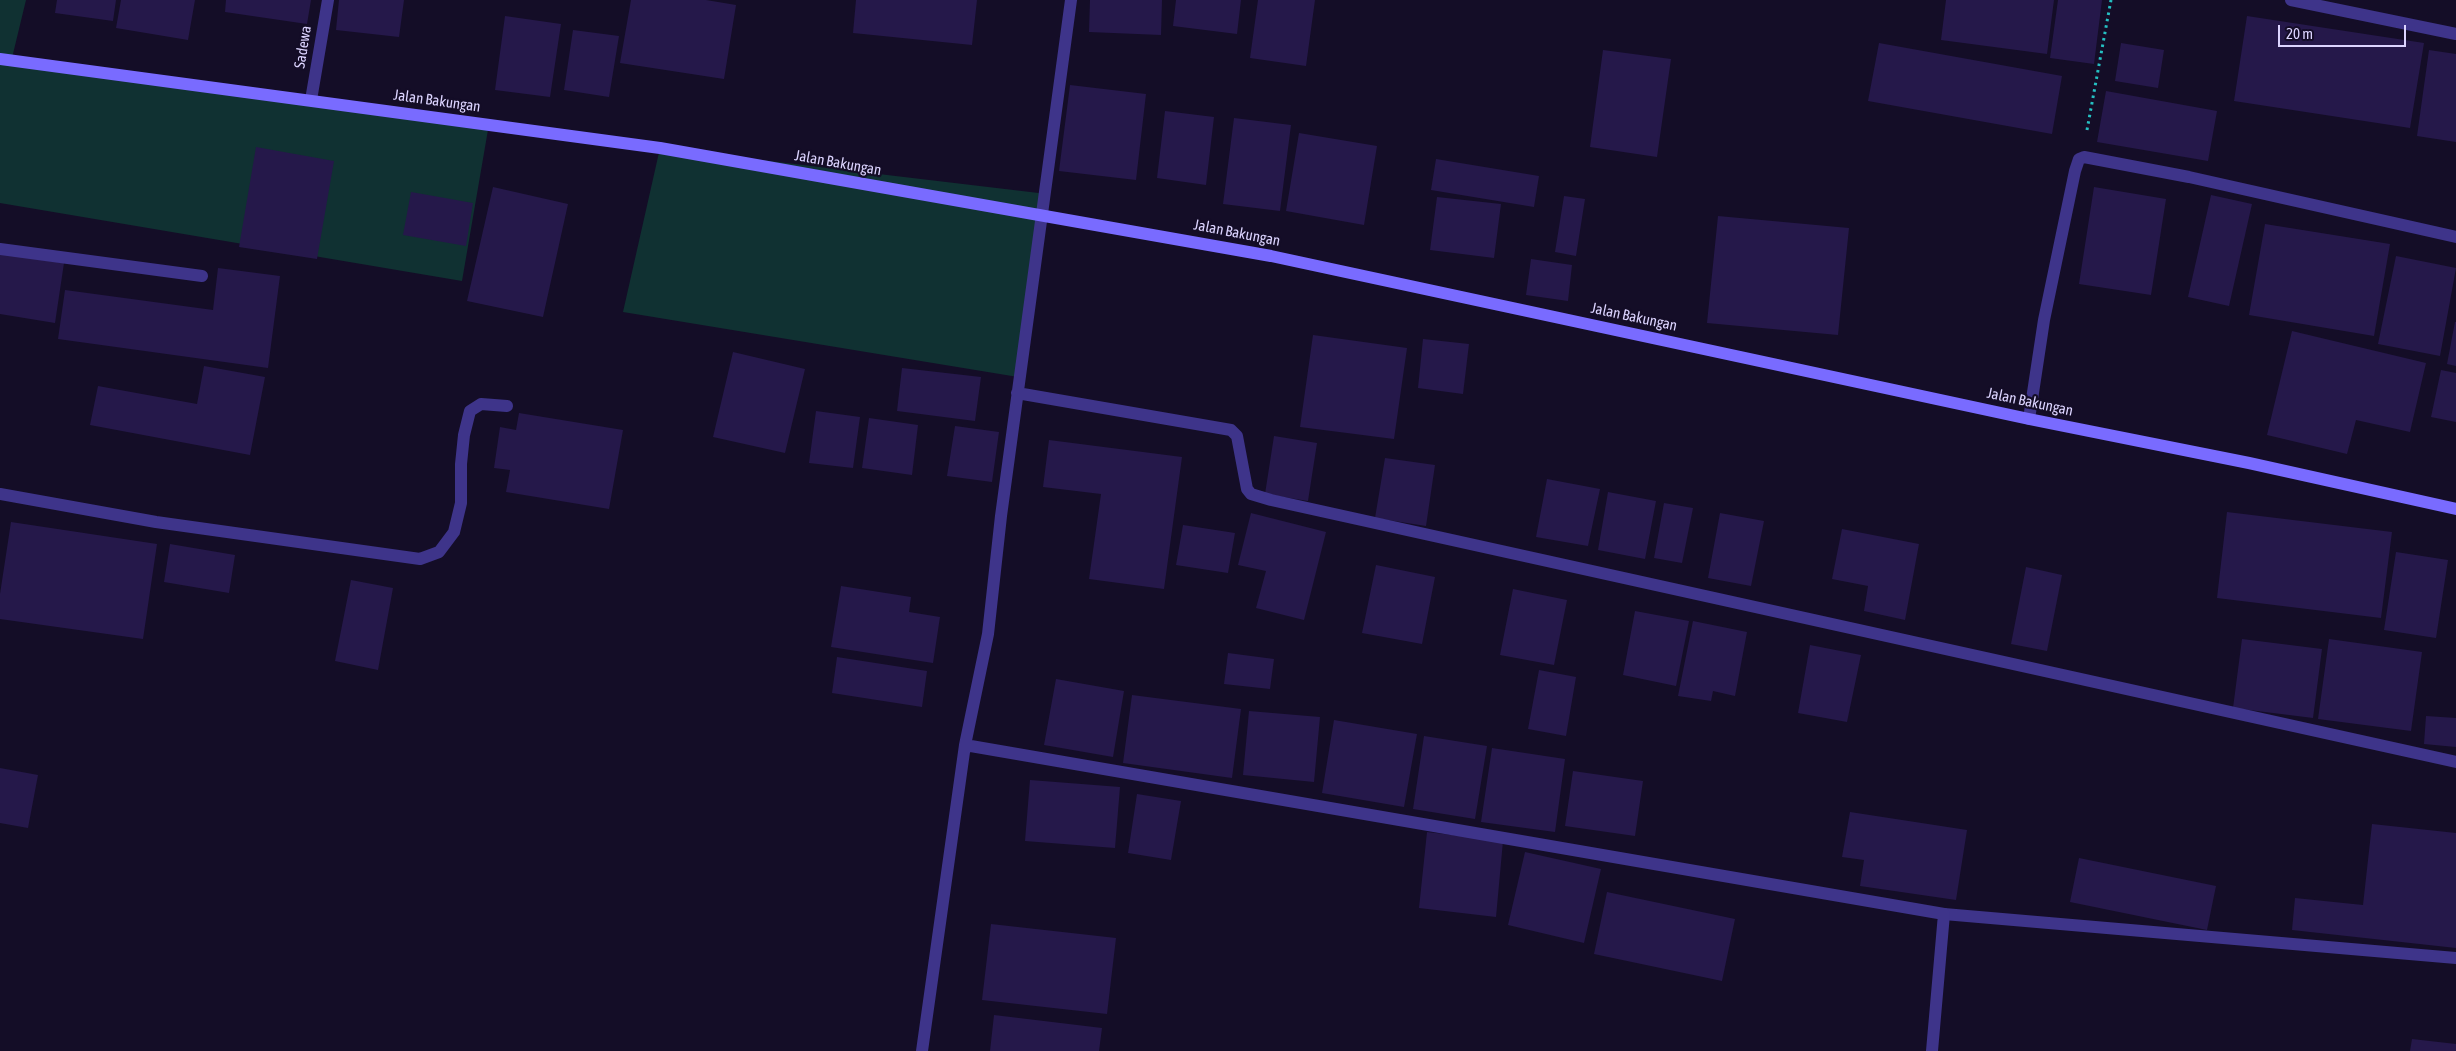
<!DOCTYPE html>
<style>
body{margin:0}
#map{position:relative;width:2456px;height:1051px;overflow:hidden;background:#140d27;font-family:"Asap Condensed",sans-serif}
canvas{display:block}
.scale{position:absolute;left:2278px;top:25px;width:128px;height:22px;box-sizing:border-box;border:2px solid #dcd4ff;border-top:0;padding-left:6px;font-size:15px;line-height:18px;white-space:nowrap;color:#dcd4ff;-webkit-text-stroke:4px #140d27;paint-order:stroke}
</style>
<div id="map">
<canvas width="2456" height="1051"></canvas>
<div class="scale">20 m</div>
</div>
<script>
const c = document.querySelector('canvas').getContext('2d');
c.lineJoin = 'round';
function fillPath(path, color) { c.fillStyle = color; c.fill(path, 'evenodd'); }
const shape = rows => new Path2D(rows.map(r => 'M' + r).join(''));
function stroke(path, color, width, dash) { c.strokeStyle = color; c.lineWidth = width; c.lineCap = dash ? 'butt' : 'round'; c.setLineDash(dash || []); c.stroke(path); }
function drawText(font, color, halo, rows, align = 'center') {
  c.font = font + ' "Asap Condensed",sans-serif'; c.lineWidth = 4.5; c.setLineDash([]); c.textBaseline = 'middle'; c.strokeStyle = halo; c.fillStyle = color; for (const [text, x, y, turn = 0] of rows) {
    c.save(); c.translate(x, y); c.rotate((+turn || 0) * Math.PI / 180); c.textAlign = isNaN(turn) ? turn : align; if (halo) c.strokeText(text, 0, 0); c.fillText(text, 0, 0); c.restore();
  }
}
const green = shape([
 [0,0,26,0,12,58,489,124,462,281,0,203],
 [660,148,1047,194,1018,377,623,312]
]);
const building = shape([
 [57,0,116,0,113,21,55,13],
 [121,0,195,0,188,40,116,28],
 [226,0,311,0,307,24,225,12],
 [339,0,404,0,399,37,336,30],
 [631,0,706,0,736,5,724,79,620,63],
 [856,0,977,0,972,45,853,33],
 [1090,0,1162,0,1161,35,1089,32],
 [1176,0,1241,0,1237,34,1173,26],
 [1258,0,1315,0,1306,66,1250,58],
 [1946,0,2054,0,2047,54,1941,40],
 [2058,0,2102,0,2094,64,2050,58],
 [505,16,561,24,550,97,495,90],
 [2247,16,2424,43,2410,128,2234,101],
 [573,30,619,36,609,97,564,90],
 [1879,43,2062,76,2052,134,1868,101],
 [2121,43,2164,50,2158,88,2115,81],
 [1603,50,1671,59,1657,157,1590,147],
 [2429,50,2456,54,2456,142,2417,136],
 [1070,85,1146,94,1136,180,1059,171],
 [2106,91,2217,111,2208,161,2097,142],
 [1165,111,1214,117,1206,185,1157,178],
 [1234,118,1291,125,1280,211,1223,204],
 [1299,133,1377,146,1364,225,1286,211],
 [256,147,334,161,317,259,239,247],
 [1436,159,1539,176,1534,207,1431,190],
 [493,187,568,204,543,317,467,301],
 [2094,187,2166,199,2151,295,2079,284],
 [411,192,473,203,466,246,403,235],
 [2211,195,2252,204,2229,306,2188,297],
 [1564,196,1585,199,1576,256,1555,252],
 [1437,197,1501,204,1494,258,1430,250],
 [1718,216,1849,228,1838,335,1707,323],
 [2265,224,2390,244,2374,336,2249,315],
 [0,254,64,263,55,323,0,314],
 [2396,256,2456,268,2440,356,2378,344],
 [1531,259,1572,265,1568,301,1526,295],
 [218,268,280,276,268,368,58,339,65,290,213,310],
 [2455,322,2456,322,2456,366,2447,364],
 [2292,331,2426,363,2410,432,2356,420,2347,454,2267,435],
 [1313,335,1407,348,1394,439,1300,427],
 [1423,339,1469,344,1463,394,1418,388],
 [733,352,805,369,785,453,713,437],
 [204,366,265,377,250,455,90,425,98,386,197,404],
 [902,368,981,377,975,421,897,411],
 [2441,370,2456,373,2456,422,2431,417],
 [816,411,860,417,853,468,809,463],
 [519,413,623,430,609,509,506,492,510,470,494,468,500,427,516,430],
 [869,418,918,425,912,475,862,468],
 [955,426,999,432,992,482,947,476],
 [1274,436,1317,443,1308,501,1265,494],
 [1049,440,1182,457,1164,589,1089,579,1101,494,1043,487],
 [1385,458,1435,465,1426,526,1375,518],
 [1547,479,1600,489,1588,546,1536,537],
 [1608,492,1656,501,1645,559,1598,550],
 [1664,503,1693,508,1682,563,1654,558],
 [2227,512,2392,532,2381,618,2217,598],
 [1251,513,1326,532,1304,620,1256,608,1266,571,1238,565],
 [1720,513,1764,521,1751,586,1708,578],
 [11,522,157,544,143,639,0,619,0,594],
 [1183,525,1235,533,1228,573,1176,565],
 [1842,529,1919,544,1905,620,1864,611,1868,586,1832,579],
 [170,544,235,555,229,593,164,582],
 [2396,552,2448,560,2436,638,2384,630],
 [1376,565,1435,577,1422,644,1362,633],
 [2026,567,2062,575,2047,651,2011,644],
 [351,580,393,588,378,670,335,661],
 [841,586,911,597,909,612,940,617,933,663,831,647],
 [1513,589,1567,600,1554,665,1500,655],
 [1635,611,1689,621,1676,686,1623,675],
 [1693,621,1747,632,1735,696,1713,691,1711,701,1678,696],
 [2242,639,2322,649,2313,718,2233,708],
 [2329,639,2422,652,2411,731,2318,719],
 [1810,645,1861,655,1847,722,1798,713],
 [1228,653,1274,659,1270,689,1224,684],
 [837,657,927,671,922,707,832,693],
 [1539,670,1576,677,1566,736,1528,729],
 [1056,679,1124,691,1113,757,1044,745],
 [1132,695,1241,709,1232,778,1123,763],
 [1249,711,1320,717,1314,782,1243,775],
 [2426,716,2456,718,2456,747,2424,744],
 [1334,720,1417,734,1404,807,1322,793],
 [1424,736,1487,746,1475,819,1413,809],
 [1492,748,1565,759,1555,832,1481,822],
 [0,768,38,775,28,828,0,823],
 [1573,771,1643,781,1635,836,1565,826],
 [1030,780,1120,787,1115,848,1025,841],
 [1137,794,1181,801,1171,860,1128,853],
 [1850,812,1967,830,1956,900,1860,886,1864,860,1842,857],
 [2372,824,2456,833,2456,948,2292,930,2295,898,2363,905],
 [1427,832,1503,841,1496,917,1419,908],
 [1525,852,1601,869,1584,943,1508,925],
 [2079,858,2216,886,2207,930,2070,902],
 [1607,892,1735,919,1722,981,1594,954],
 [991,924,1116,938,1107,1014,982,1000],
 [994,1015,1102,1028,1099,1051,990,1051],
 [2412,1039,2456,1044,2456,1051,2410,1051]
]);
const path = shape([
 [2087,130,2111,0]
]);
const lane = shape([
 [0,494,156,522,420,559,439,552,454,532,461,503,461,464,464,435,470,411,481,404,507,406],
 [1944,914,2456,958]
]);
const street = shape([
 [2291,0,2456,34],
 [311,100,328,0],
 [0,249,202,276],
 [1017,393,1231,430,1237,436,1247,489,1251,494,1271,500,2456,762],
 [2029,419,2044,320,2075,171,2079,159,2084,157,2189,177,2456,237],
 [965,745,1944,914,1932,1051],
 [922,1051,965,745,988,634,1001,516,1071,0]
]);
const secondary = shape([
 [0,59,660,148,1271,256,2029,419,2249,463,2456,509]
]);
const streetNames = [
 ["Sadewa",303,47,-81],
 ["Jalan Bakungan",437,101,8],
 ["Jalan Bakungan",838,163,10],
 ["Jalan Bakungan",1237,233,11],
 ["Jalan Bakungan",1634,317,12],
 ["Jalan Bakungan",2030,402,12]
];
fillPath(green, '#103132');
fillPath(building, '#25184a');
stroke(path, '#25c0c2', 3, [2.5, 4]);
stroke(lane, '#3e348a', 12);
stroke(street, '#3e348a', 12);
stroke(secondary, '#796bff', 12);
drawText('15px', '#dcd4ff', '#140d27', streetNames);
</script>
